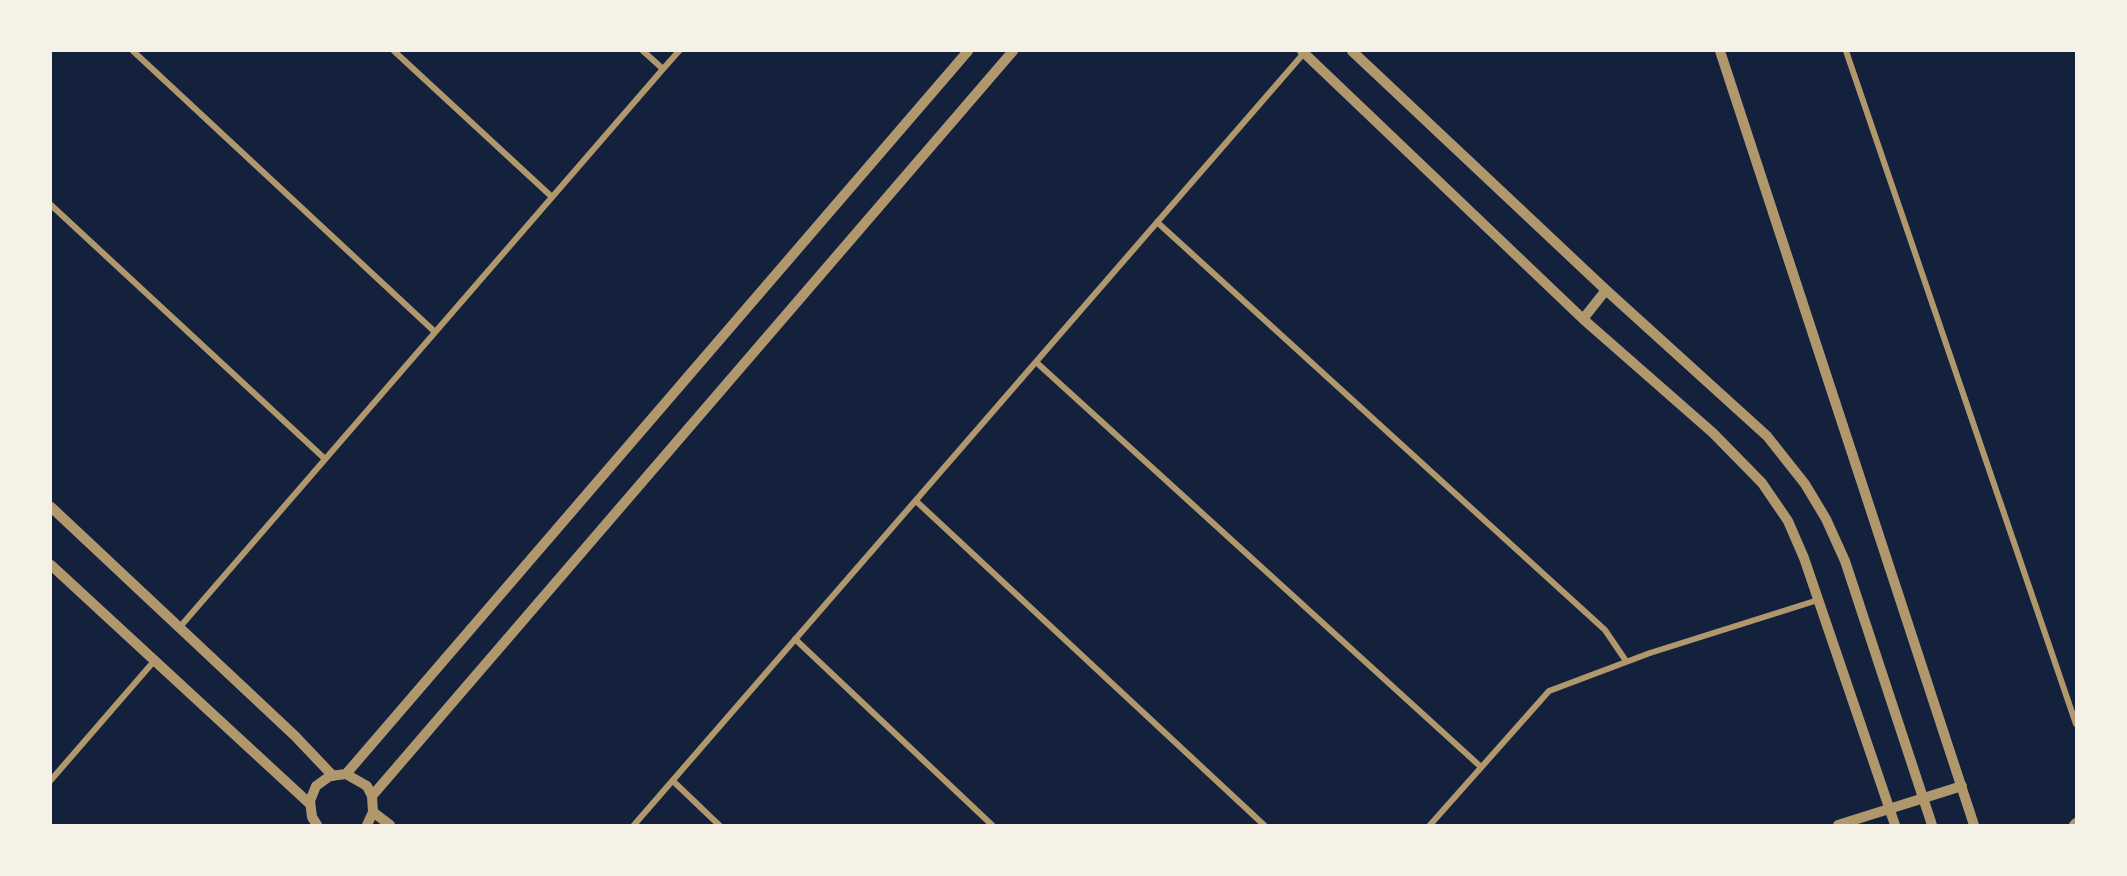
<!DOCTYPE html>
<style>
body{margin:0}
#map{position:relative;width:2127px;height:876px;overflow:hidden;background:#14213d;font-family:"PT Sans Narrow",sans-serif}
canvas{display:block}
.frame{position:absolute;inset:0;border:52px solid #f6f1e7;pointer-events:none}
</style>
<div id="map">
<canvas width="2127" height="876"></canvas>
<div class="frame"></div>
</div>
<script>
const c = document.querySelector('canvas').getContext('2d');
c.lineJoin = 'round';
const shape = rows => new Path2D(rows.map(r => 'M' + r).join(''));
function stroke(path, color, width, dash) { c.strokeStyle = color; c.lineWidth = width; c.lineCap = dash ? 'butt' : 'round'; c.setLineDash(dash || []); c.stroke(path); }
const minor = shape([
 [133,51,435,332],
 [394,51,552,197],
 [643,51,663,69,679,51],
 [1846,51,2076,724],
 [51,205,324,458],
 [1157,222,1605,630,1626,661],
 [1036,362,1481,767],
 [916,501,1264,825],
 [179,628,663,69],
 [795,639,992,825],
 [51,780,155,660],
 [673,781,719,825],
 [634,825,1304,53],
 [1430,825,1549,691,1650,653,1818,600]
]);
const tertiary = shape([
 [1302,51,1583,319,1713,433,1762,483,1788,521,1804,558,1895,825],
 [1352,51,1606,290,1767,436,1805,484,1826,519,1845,561,1932,825],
 [1720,51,1974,825],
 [1583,319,1606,290],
 [51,507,295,736,333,776],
 [51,565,310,804],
 [346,774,968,51],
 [372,796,1013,51],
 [373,812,390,825],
 [317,825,312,817,310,801,316,786,330,776,346,774,367,786,372,796,373,812,367,825],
 [1838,825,1962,786],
 [2074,825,2076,823]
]);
stroke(minor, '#b1986c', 6);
stroke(tertiary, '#b1986c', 10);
</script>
